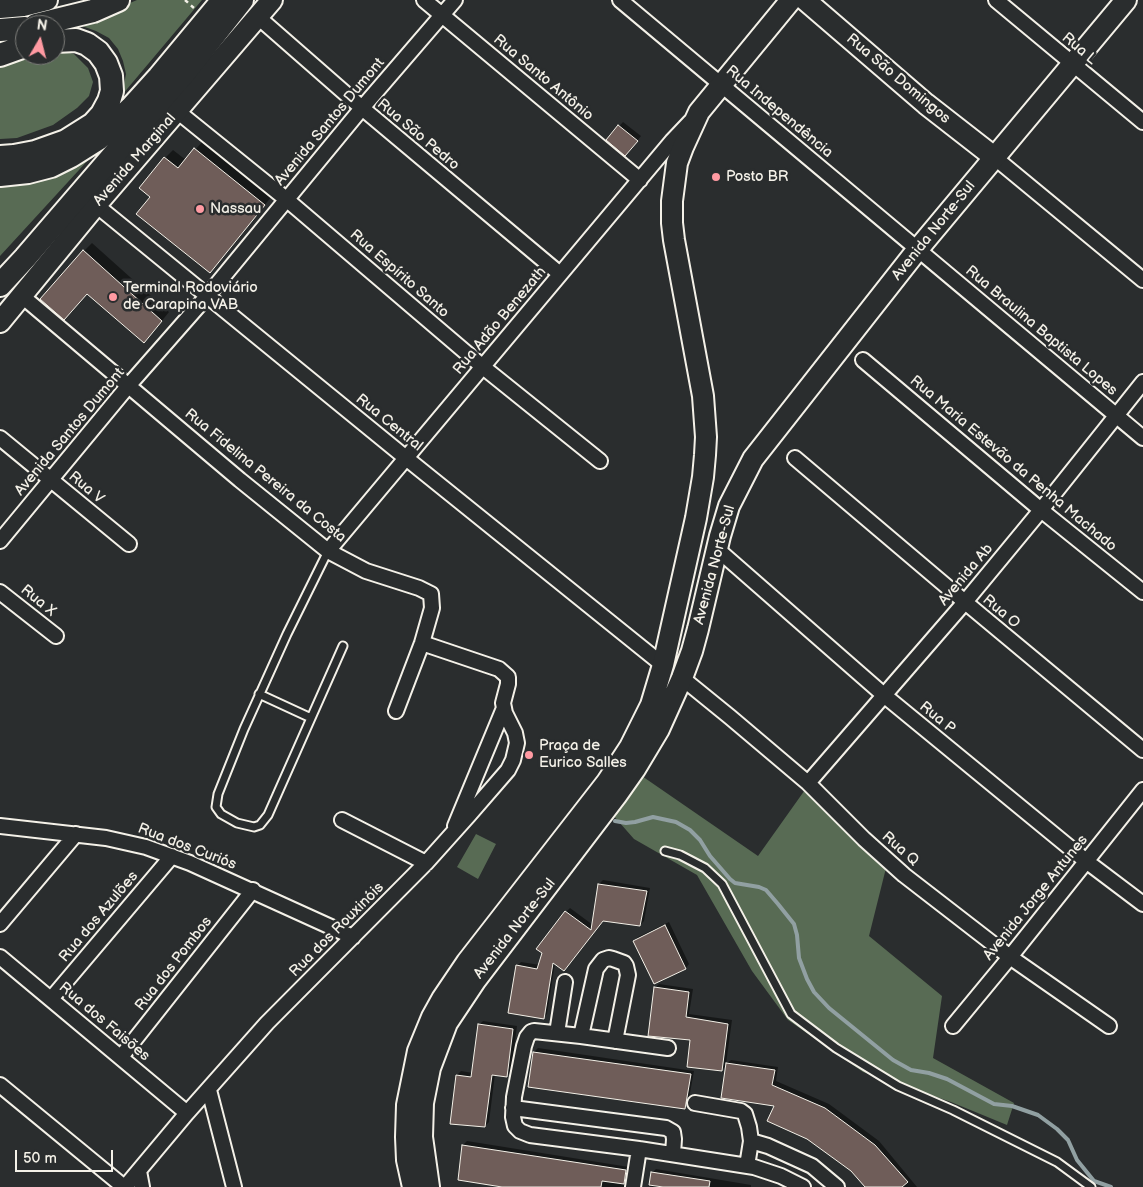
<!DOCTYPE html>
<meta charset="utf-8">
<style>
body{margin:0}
#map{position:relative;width:1143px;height:1187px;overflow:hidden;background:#2a2d2e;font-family:"Balsamiq Sans",sans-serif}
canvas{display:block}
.north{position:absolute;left:15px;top:15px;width:50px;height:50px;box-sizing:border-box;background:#2a2d2e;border:1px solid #7b7b78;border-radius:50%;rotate:8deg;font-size:14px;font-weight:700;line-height:20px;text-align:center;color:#f4f1e8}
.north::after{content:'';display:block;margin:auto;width:18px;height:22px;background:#ff9aa2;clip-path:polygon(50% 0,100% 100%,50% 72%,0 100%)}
.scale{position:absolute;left:15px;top:1150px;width:98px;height:22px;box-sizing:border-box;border:2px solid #f4f1e8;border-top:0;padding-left:6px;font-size:15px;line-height:18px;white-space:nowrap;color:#f4f1e8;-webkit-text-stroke:4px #2a2d2e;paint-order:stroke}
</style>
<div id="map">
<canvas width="1143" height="1187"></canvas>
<div class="north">N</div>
<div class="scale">50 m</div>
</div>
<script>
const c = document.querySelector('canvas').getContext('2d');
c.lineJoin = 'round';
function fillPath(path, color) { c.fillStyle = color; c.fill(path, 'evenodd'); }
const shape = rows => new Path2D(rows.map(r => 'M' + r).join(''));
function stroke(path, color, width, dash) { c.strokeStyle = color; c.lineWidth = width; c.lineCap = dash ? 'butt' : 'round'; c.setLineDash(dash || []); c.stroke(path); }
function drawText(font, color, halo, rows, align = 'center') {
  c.font = font + ' "Balsamiq Sans",sans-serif'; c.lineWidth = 5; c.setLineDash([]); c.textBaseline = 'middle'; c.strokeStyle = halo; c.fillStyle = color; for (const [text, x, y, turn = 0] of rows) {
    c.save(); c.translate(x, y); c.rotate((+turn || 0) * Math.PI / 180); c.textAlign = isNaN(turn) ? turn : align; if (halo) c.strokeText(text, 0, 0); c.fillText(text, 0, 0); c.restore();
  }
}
const green = shape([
 [137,0,202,0,122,95,126,74,123,61,118,49,109,38,96,31,82,26,60,28,104,14],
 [55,50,60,50,74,54,88,68,93,82,89,96,77,108,53,125,17,138,0,139,0,62,25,55,55,55],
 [101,146,0,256,0,184],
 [639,774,758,856,807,787,889,856,869,936,942,996,933,1058,1014,1103,1007,1125,951,1102,863,1072,788,1020,752,971,697,875,634,839,612,814],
 [476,834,496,844,478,879,457,867]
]);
const shadow = shape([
 [623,122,641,136,629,151,607,140],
 [203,141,272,196,210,272,152,196,165,158,173,150,186,160],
 [92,243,169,312,152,333,87,293,84,251],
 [603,880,650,888,644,921,640,925,606,915,565,968,555,963,547,1014,543,1018,517,966,521,962,540,965,566,912,570,908,593,925,599,884],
 [669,922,689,964,686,968,655,983,634,941,638,937],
 [659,984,693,989,689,1014,732,1020,726,1064,731,1060,778,1067,776,1081,829,1104,879,1141,917,1187,866,1187,852,1170,727,1065,722,1070,692,1039,655,988],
 [483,1021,517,1026,511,1072,507,1076,495,1074,489,1122,485,1126,457,1075,461,1071,473,1073,479,1025],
 [538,1048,694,1071,688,1104,684,1108,534,1052],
 [467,1141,629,1167,626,1187,511,1187,463,1145],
 [656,1169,751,1185,751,1187,650,1187,652,1173]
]);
const stream = shape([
 [615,821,626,823,635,822,653,817,676,822,690,830,700,840,710,856,730,879,735,883,759,887,766,890,778,904,794,924,797,935,799,958,807,979,814,992,829,1008,893,1060,911,1070,929,1073,947,1079,994,1104,1012,1106,1038,1115,1057,1129,1068,1140,1077,1160,1094,1181,1111,1187]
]);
const building = shape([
 [618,125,638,141,625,156,606,140,618,125],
 [194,148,265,205,210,273,136,214,150,197,139,188,164,157,178,168,194,148],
 [83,250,162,321,144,343,87,294,64,320,40,299,83,250],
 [598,884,647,891,640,926,603,921,564,971,553,963,544,1019,508,1013,516,965,537,969,542,953,536,949,565,911,591,930,598,884],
 [665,925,686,969,654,984,633,941,665,925],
 [654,987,689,992,686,1017,728,1024,722,1071,687,1067,690,1040,648,1036,654,987],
 [478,1024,513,1029,507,1077,492,1075,485,1127,450,1124,456,1075,471,1077,478,1024],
 [533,1052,691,1074,685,1109,528,1087,533,1052],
 [726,1063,775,1070,772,1085,825,1108,875,1145,908,1182,902,1187,865,1187,851,1171,807,1139,767,1121,774,1106,721,1098,726,1063],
 [462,1145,626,1170,624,1184,602,1181,601,1187,502,1187,458,1180,462,1145],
 [651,1172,710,1181,709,1187,663,1187,649,1185,651,1172]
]);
const path = shape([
 [185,0,195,9]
]);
const lane = shape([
 [328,551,287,634,244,729,218,794,216,807,221,814,237,823,254,827,260,825,268,815,343,646],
 [259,694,311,718],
 [665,851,680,855,705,868,722,884,791,1014,836,1048,898,1086,953,1110,1057,1162,1091,1187]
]);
const street = shape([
 [424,0,640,180],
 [620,0,1143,438],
 [996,0,1143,122],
 [258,17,362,108,560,274],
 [177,111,286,199,483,367,600,461],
 [994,157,1143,280],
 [96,205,406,458,663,665],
 [22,296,240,480,328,551,366,571,419,588,431,594,432,608,422,643,396,711],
 [863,360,1041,510,1143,592],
 [0,438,129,544],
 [795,458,965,602,1143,750],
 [0,541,129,385,208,295,362,108,455,0],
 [717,549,885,696,1086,861,1143,904],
 [328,551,672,141,690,122],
 [0,592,56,636],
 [682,678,730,717,808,783,864,839,904,875,1010,957,1109,1026],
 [808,783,965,602,1041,510,1143,382],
 [342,820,426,863],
 [0,826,106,838,146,847,190,863,353,937],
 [455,826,504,708],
 [0,924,76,834],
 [0,957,187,1113],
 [51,999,172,856],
 [953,1026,1010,957,1143,790],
 [557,1033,565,982],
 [581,1036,596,969,603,960,609,958,613,959,624,963,626,966,628,975,615,1041],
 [668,1048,581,1036,534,1031,531,1032,527,1037,524,1046,514,1097,513,1117,515,1126,520,1131,530,1135,639,1149,754,1167,781,1176,803,1187],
 [121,1057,253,890],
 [0,1085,124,1187],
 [209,1090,234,1187],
 [695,1103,741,1111,745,1114,749,1127,751,1141],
 [513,1108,666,1128,673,1132,674,1139,673,1154],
 [747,1166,751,1141,768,1146,812,1166,837,1187],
 [139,1171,142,1187],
 [125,1187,187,1113,267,1023,426,863,469,815,508,770,513,760,517,743,515,733,505,713,503,703,508,684,508,677,499,669,422,643],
 [633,1187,639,1149]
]);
const secondary = shape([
 [805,0,926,104,994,157],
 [0,8,23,6,47,0],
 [0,322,96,205,272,0],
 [413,1187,407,1160,406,1137,407,1105,418,1051,432,1017,442,999,467,962,607,782,630,747,651,705,663,665,696,518,703,477,705,455,706,437,703,396,674,240,672,223,672,201,677,163,683,147,699,112,791,0],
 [429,1187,422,1137,423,1103,430,1068,447,1023,475,981,616,796,635,769,659,729,682,678,692,651,698,629,720,536,729,506,753,459,918,249,1126,0]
]);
const primary = shape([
 [36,25,93,11,118,0],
 [0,30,25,28],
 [0,55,25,46],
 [0,157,14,156,35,152,66,141,93,124,102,114,109,101,112,91,111,76,106,63,98,52,87,44,76,40,55,41],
 [0,175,28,172,51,166,71,156,98,139,131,108,159,77,223,0],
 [0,285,25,258,186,71,242,0]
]);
const markers = [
 [716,177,5,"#ff9aa2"],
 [200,209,5,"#ff9aa2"],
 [113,297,5,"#ff9aa2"],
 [529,755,5,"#ff9aa2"]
];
const streetNames = [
 ["Rua L",1079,49,40],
 ["Rua Santo Antônio",543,78,40],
 ["Rua São Domingos",898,79,40],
 ["Rua Independência",779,112,40],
 ["Avenida Santos Dumont",330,122,-50],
 ["Rua São Pedro",418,135,40],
 ["Avenida Marginal",135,160,-49],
 ["Avenida Norte-Sul",934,231,-51],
 ["Rua Espírito Santo",399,274,41],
 ["Rua Adão Benezath",500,321,-50],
 ["Rua Braulina Baptista Lopes",1041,331,40],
 ["Rua Central",389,423,39],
 ["Avenida Santos Dumont",70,432,-50],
 ["Rua Maria Estevão da Penha Machado",1013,464,40],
 ["Rua Fidelina Pereira da Costa",265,476,39],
 ["Rua V",86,488,40],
 ["Avenida Norte-Sul",715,565,-75],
 ["Avenida Ab",966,575,-50],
 ["Rua X",38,601,39],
 ["Rua O",1001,612,40],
 ["Rua P",937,718,39],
 ["Rua dos Curiós",187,847,21],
 ["Rua Q",900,849,41],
 ["Avenida Jorge Antunes",1036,898,-51],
 ["Rua dos Azulões",99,917,-50],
 ["Avenida Norte-Sul",515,929,-52],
 ["Rua dos Rouxinóis",337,930,-45],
 ["Rua dos Pombos",174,964,-52],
 ["Rua dos Faisões",104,1022,40]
];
const poiNames = [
 ["Posto BR",726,177],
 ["Nassau",210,209],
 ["Terminal Rodoviário",123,288],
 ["de Carapina VAB",123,305],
 ["Praça de",539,746],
 ["Eurico Salles",539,763]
];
fillPath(green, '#586b54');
fillPath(shadow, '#0007');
stroke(stream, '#91a0a2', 4);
fillPath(building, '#6f5d59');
stroke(building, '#f4f1e8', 1);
stroke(lane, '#f4f1e8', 11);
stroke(street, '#f4f1e8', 18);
stroke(secondary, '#f4f1e8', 24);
stroke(primary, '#f4f1e8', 26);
stroke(path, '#f4f1e8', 2.5, [4, 4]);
stroke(lane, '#2a2d2e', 7);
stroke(street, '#2a2d2e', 14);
stroke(secondary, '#2a2d2e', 20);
stroke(primary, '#2a2d2e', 22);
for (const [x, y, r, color] of markers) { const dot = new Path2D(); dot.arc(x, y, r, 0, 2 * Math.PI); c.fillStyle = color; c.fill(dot); stroke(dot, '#2a2d2e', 2); }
drawText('15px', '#f4f1e8', '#2a2d2e', streetNames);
drawText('15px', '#f4f1e8', '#2a2d2e', poiNames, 'left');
</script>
